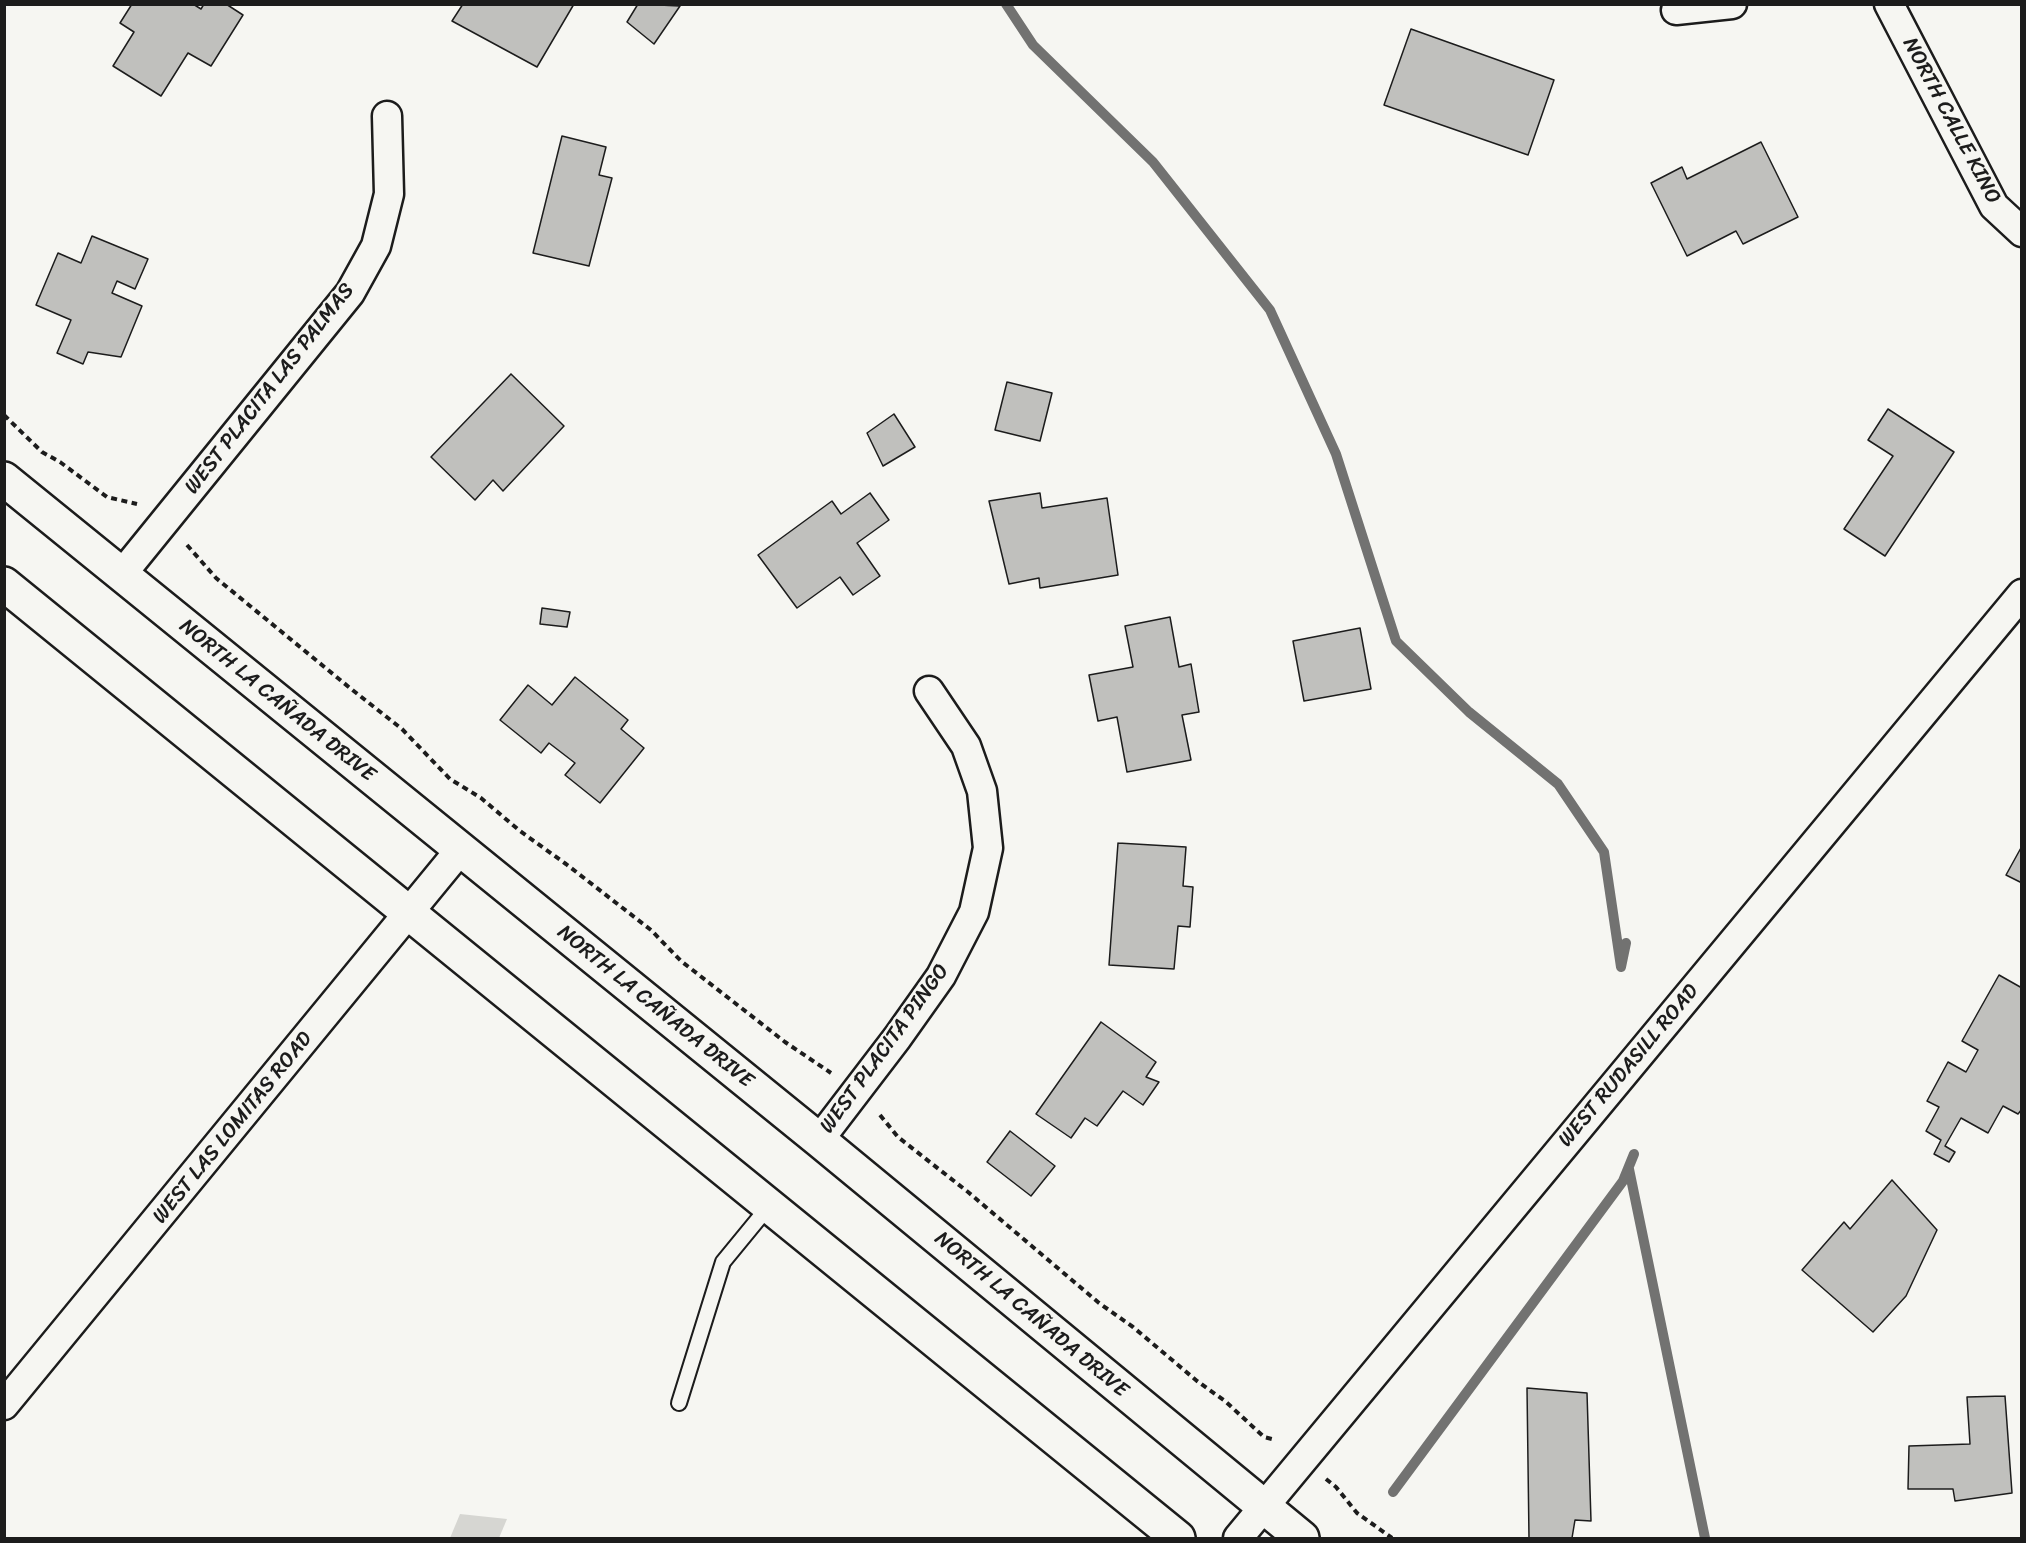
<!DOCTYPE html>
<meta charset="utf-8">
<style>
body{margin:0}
#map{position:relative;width:2026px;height:1543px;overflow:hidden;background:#f6f6f2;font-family:Sriracha,sans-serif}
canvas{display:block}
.frame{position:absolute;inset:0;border:6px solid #1c1c1c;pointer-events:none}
</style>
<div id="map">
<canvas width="2026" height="1543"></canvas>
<div class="frame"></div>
</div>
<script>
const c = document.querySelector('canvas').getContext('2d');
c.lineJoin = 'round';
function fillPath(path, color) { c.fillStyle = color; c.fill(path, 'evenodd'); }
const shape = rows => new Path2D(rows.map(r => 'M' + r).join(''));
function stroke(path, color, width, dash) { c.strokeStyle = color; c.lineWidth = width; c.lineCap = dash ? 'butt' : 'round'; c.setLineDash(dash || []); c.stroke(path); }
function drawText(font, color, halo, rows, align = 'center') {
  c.font = font + ' Sriracha,sans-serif'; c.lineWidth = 4.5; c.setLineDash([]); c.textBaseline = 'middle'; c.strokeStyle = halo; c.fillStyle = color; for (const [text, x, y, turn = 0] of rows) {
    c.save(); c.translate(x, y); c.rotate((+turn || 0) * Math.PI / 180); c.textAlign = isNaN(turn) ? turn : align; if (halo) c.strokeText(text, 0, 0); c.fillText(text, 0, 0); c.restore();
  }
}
const green = shape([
 [460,1514,507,1519,499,1538,450,1538]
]);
const stream = shape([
 [1006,4,1033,45,1153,162,1270,310,1336,454,1396,641,1469,712,1558,784,1604,852,1621,967,1626,943],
 [1629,1169,1705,1538],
 [1393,1492,1623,1181,1634,1154]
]);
const building = shape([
 [132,4,193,4,201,9,204,4,226,4,243,15,211,66,188,53,161,96,113,66,134,32,120,23,132,4],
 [463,4,574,4,537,67,452,21,463,4],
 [638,4,680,6,654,44,627,22,638,4],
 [1411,29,1554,80,1528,155,1384,105,1411,29],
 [562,136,606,147,599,175,612,178,589,266,533,253,562,136],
 [1761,142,1798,217,1743,244,1736,231,1687,256,1651,183,1682,167,1687,179,1761,142],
 [92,236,148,259,135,289,117,281,112,293,142,306,121,357,88,352,83,364,57,353,71,320,36,305,58,253,81,263,92,236],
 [511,374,564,426,503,491,493,480,475,500,431,457,511,374],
 [1007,382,1052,393,1040,441,995,430,1007,382],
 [1888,409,1954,452,1885,556,1844,529,1893,456,1868,440,1888,409],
 [894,414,915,447,883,466,867,433,894,414],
 [870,493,889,520,857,543,880,576,853,595,840,577,797,608,758,555,832,501,841,514,870,493],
 [1040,493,1042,508,1107,498,1118,575,1040,588,1039,578,1009,584,989,501,1040,493],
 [542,608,570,612,567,627,540,624,542,608],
 [1170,617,1179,667,1191,664,1199,712,1182,715,1191,760,1127,772,1117,717,1098,721,1089,675,1133,667,1125,626,1170,617],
 [1360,628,1371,689,1304,701,1293,641,1360,628],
 [575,677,628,720,621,729,644,748,600,803,565,775,575,763,549,743,541,753,500,720,528,685,552,705,575,677],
 [1118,843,1186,847,1183,886,1193,887,1190,927,1178,926,1174,969,1109,965,1118,843],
 [2022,846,2022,883,2006,875,2022,846],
 [1999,975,2022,988,2022,1109,2018,1114,2003,1106,1988,1133,1961,1118,1945,1146,1955,1152,1949,1162,1934,1154,1941,1140,1926,1131,1939,1107,1927,1101,1948,1062,1966,1072,1978,1050,1962,1041,1999,975],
 [1101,1022,1156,1062,1146,1077,1159,1082,1143,1105,1123,1091,1097,1126,1085,1118,1071,1138,1036,1114,1101,1022],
 [1010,1131,1055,1166,1031,1196,987,1162,1010,1131],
 [1892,1180,1937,1230,1906,1296,1873,1332,1802,1270,1844,1222,1850,1229,1892,1180],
 [1527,1388,1587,1393,1591,1521,1575,1520,1572,1538,1529,1538,1527,1388],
 [2005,1396,2012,1493,1955,1501,1953,1489,1908,1489,1909,1446,1970,1444,1967,1397,2005,1396]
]);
const path = shape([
 [4,415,42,452,60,462,107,497,137,504],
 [187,545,216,578,350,688,402,729,450,779,481,798,520,831,566,864,651,930,681,961,785,1042,831,1073],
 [880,1115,898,1137,968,1192,1099,1303,1133,1327,1197,1381,1225,1401,1264,1437,1276,1440],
 [1326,1479,1336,1487,1357,1513,1392,1538]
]);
const lane = shape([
 [679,1403,723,1262,769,1206]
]);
const street = shape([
 [1889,4,1994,206,2022,232],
 [1676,10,1732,4],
 [122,574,350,293,376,246,389,194,387,116],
 [819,1140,897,1038,941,976,974,912,988,848,982,791,966,746,929,691],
 [4,1405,460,850],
 [1238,1538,2022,594]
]);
const primary = shape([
 [4,479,819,1140,1302,1538],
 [4,584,1178,1538]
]);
const streetNames = [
 ["NORTH CALLE KINO",1951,121,62],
 ["WEST PLACITA LAS PALMAS",270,389,-52],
 ["NORTH LA CAÑADA DRIVE",277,701,39],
 ["NORTH LA CAÑADA DRIVE",655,1007,39],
 ["WEST PLACITA PINGO",885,1049,-54],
 ["WEST RUDASILL ROAD",1629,1066,-50],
 ["WEST LAS LOMITAS ROAD",233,1128,-51],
 ["NORTH LA CAÑADA DRIVE",1031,1315,40]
];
fillPath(green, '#d6d6d2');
stroke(stream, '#727271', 10);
fillPath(building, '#c0c0bd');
stroke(building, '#1c1c1c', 1.5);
stroke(lane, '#1c1c1c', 18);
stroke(street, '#1c1c1c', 33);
stroke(primary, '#1c1c1c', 38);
stroke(path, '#1c1c1c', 4, [6, 4.5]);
stroke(lane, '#f6f6f2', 14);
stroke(street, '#f6f6f2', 28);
stroke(primary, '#f6f6f2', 33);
drawText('21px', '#1c1c1c', '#f6f6f2', streetNames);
</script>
